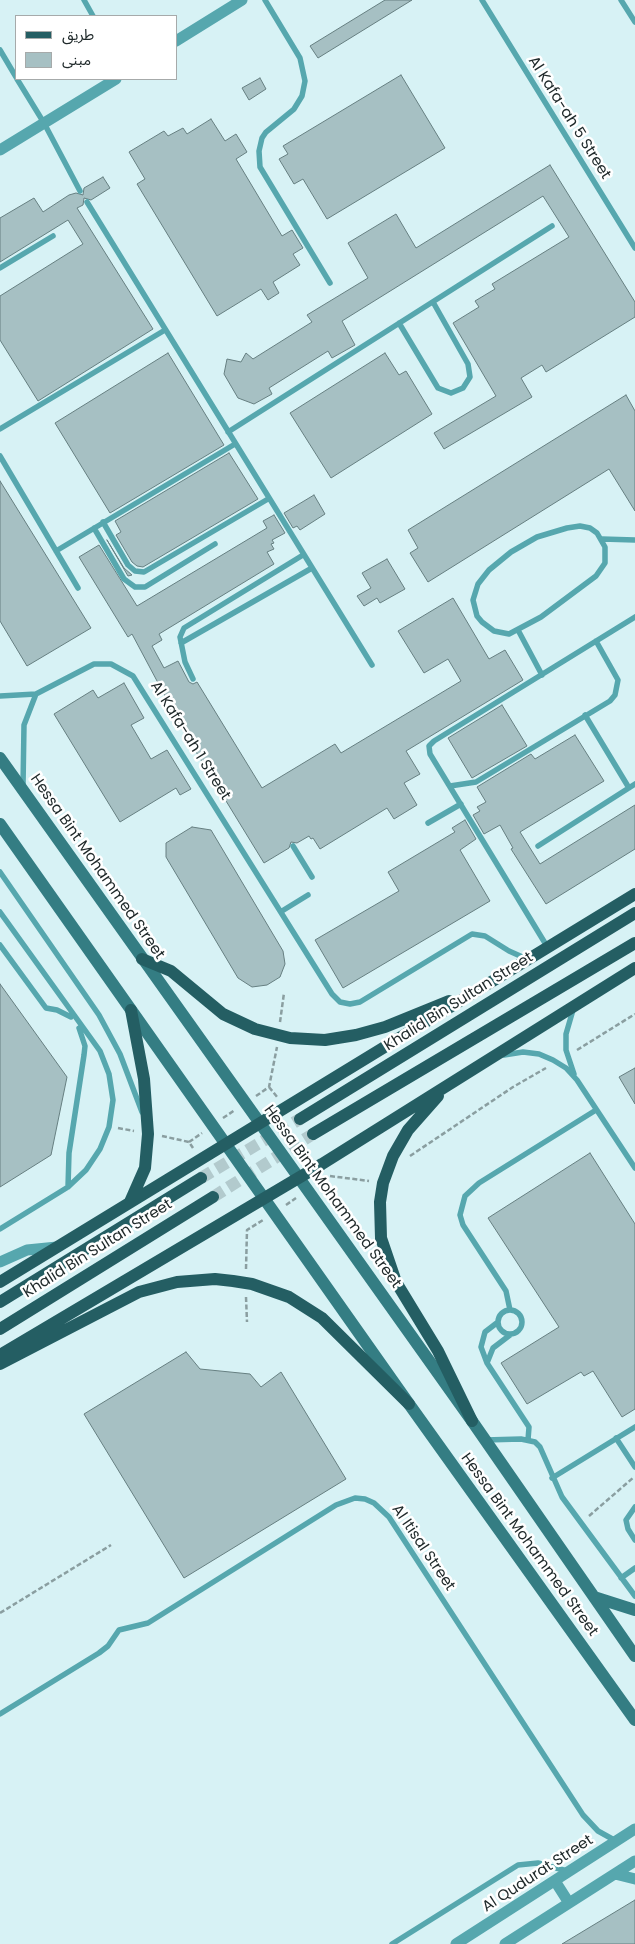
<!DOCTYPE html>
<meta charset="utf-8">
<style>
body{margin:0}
#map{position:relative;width:635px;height:1944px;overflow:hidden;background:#d7f2f5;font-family:Poppins,"Noto Sans Arabic",sans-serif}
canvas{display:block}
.legend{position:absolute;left:15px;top:15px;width:162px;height:65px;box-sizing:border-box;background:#fff;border:1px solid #a6aaaa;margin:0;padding:6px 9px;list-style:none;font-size:15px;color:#202a2b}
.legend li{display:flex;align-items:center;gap:10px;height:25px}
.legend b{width:25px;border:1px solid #a6aaaa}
</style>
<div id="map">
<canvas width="635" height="1944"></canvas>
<ul class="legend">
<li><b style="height:6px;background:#245e63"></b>طريق</li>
<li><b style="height:14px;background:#a6c0c3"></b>مبنى</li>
</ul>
</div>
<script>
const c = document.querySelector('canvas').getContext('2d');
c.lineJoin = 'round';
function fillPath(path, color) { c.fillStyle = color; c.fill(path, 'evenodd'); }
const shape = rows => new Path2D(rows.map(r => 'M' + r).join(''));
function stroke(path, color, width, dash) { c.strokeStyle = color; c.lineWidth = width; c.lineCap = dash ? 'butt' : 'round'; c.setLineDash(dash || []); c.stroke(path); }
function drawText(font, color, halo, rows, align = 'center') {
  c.font = font + ' Poppins,sans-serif'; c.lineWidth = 5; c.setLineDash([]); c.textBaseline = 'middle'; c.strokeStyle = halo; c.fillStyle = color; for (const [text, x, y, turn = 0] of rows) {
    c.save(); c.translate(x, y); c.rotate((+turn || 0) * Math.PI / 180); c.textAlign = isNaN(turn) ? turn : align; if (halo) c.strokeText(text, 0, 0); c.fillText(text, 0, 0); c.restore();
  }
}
const building = shape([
 [385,0,412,0,318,58,310,46,385,0],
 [401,75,445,148,327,219,303,179,294,184,279,159,288,154,283,146,401,75],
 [260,78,266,89,249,100,242,88,260,78],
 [211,119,225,141,236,134,247,152,236,159,282,236,292,230,303,248,293,254,300,265,273,282,279,293,268,300,261,289,217,316,137,184,145,179,129,152,164,131,168,136,183,128,187,134,211,119],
 [550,165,635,302,635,317,546,372,542,365,521,378,532,397,444,449,434,433,496,396,453,323,479,307,475,301,495,289,492,284,569,237,543,196,342,321,355,345,332,358,328,351,269,388,272,394,254,404,238,398,224,374,227,359,241,362,246,353,253,359,312,322,307,315,368,278,348,243,396,214,416,248,550,165],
 [103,177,110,188,91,200,84,198,83,205,77,208,153,329,38,401,0,340,0,296,83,244,68,220,0,262,0,218,34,198,43,212,69,195,76,193,83,195,84,188,103,177],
 [168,353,224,445,110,513,55,423,168,353],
 [385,353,399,375,406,371,432,414,331,478,290,413,385,353],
 [626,395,635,411,635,511,609,469,428,582,410,553,418,548,408,530,626,395],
 [229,453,258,499,143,567,137,566,132,562,116,535,121,532,115,521,229,453],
 [0,481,91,628,27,666,0,621,0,481],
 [314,495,325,514,300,530,297,526,293,528,284,513,314,495],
 [274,515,285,533,272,540,274,543,271,544,274,549,267,552,274,564,159,634,162,640,152,646,164,668,178,661,189,682,193,684,197,682,262,788,335,744,341,753,461,681,448,659,424,673,398,631,453,598,489,659,505,650,523,680,406,751,420,774,404,783,417,805,394,819,387,808,320,849,313,838,311,839,309,836,297,843,291,842,289,848,264,863,163,698,165,696,132,634,128,637,79,557,99,545,137,606,267,528,263,521,274,515],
 [107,540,124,568,132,575,128,576,107,540],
 [387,559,405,589,380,603,377,598,364,606,357,596,371,588,362,573,387,559],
 [124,683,144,718,131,725,151,759,167,750,191,789,180,795,176,788,120,822,54,714,93,690,98,698,124,683],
 [502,705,527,746,472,778,448,738,502,705],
 [575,735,604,781,520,832,540,864,635,805,635,849,546,904,511,849,513,848,500,825,484,834,473,815,480,811,477,807,486,802,477,787,531,754,535,759,575,735],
 [465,820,476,839,460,850,490,901,343,988,315,940,399,891,388,872,455,832,452,828,465,820],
 [192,827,211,830,283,951,285,964,280,977,267,985,252,987,238,978,166,857,166,843,192,827],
 [0,984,67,1077,51,1155,0,1187,0,984],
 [635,1068,635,1104,619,1077,635,1068],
 [590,1153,635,1224,635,1409,622,1417,593,1371,584,1376,581,1372,527,1404,501,1363,559,1327,488,1218,590,1153],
 [186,1352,200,1369,250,1374,261,1387,281,1372,346,1479,184,1578,84,1414,186,1352],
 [635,1900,635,1944,562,1944,635,1900]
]);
const primaryTunnel = shape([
 [201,1178,300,1119],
 [213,1197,313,1134]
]);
const path = shape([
 [280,1022,284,993],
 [577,1050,635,1014],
 [269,1087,278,1098],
 [256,1096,269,1087,277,1047],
 [223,1118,235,1110],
 [118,1128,134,1131],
 [162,1136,189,1142,193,1148],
 [189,1142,202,1133],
 [410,1156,513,1087,546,1068],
 [330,1176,369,1181],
 [286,1205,296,1198],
 [246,1269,247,1230,263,1220],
 [246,1297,247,1322],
 [589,1516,634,1477],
 [0,1613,111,1545]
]);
const lane = shape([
 [84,0,93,16],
 [265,0,300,58,305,81,302,96,294,109,266,132,262,138,259,151,260,167,330,283],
 [482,0,635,248],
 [621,0,635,22],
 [0,50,16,77],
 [17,79,44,123,80,191],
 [87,202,372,665],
 [0,268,53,236],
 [399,323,438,388,451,393,463,388,470,377,468,364,433,302],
 [0,429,165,330],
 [228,432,552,226],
 [0,456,78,588],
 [103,522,128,565,135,571,144,572,268,499],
 [580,526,590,528,597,533,605,547,605,563,596,576,541,617,509,634,494,631,482,622,477,616,473,600,478,584,489,570,511,552,537,537,567,528,580,526],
 [94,528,124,579,135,587,145,587,215,544],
 [602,539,635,540],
 [56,551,235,444],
 [518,630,542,675],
 [181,643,312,568],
 [193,679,185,662,180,637,184,628,303,555],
 [0,696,36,694,94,664,111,664,133,676,332,994,340,1002,350,1004,360,1002,472,934,485,936,509,951,527,959],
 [585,715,629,788],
 [450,786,476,782,610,701,615,695,618,680,596,641],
 [23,787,24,725,36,694],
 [428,823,461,804],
 [293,846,312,877],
 [538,846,635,784],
 [0,872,99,1015,120,1054,142,1112],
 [282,911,308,895],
 [0,912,100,1051,109,1074,113,1100,109,1127,100,1149,86,1170,68,1187,0,1229],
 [0,945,46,1008,57,1010,71,1017],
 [548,948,430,754,429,746,434,741,635,617],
 [573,1010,566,1034,566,1050,574,1074],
 [504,1055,523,1052,539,1054,553,1060,566,1068,577,1080,635,1168],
 [68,1187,69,1153,84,1055,85,1046,79,1028],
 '498 1322a12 12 0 1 1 24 0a12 12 0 1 1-24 0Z',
 [510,1310,506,1291,463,1225,460,1215,465,1196,479,1183,596,1110],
 [498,1322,485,1332,481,1347,487,1363,529,1427,528,1440],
 [487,1363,493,1348,510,1335],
 [616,1438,635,1467],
 [485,1440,521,1439,535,1442,540,1447,562,1497,635,1596],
 [552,1478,635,1427],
 [635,1507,626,1520,628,1529,635,1540],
 [621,1578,635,1568],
 [0,1714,99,1653,108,1646,119,1630,148,1623,336,1505,355,1498,365,1499,374,1503,389,1517,583,1815,598,1831,616,1841],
 [392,1944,518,1865,538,1863,567,1871]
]);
const street = shape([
 [176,41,242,0],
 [0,150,116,79],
 [0,1262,27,1250,57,1247],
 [615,1874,635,1879],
 [555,1881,569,1903],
 [456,1944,635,1829],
 [505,1944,635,1861]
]);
const secondary = shape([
 [0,758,472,1421,635,1656],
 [0,824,409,1404,635,1720],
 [594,1597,635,1610]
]);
const primary = shape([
 [142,959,171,971,223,1014,255,1029,290,1038,325,1040,356,1035,385,1027,449,1001],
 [438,1096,408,1130,393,1156,383,1183,380,1202,381,1238,396,1282,438,1351,472,1421],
 [300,1119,635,913],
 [313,1134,635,943],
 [130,1202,145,1168,148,1134,144,1079,131,1010],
 [0,1282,635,894],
 [0,1302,201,1178],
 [0,1329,213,1197],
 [0,1355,322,1164,635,968],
 [0,1364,139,1292,177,1282,215,1279,233,1281,252,1284,289,1297,322,1318,409,1404]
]);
const streetNames = [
 ["Al Kafa-ah 5 Street",569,118,58],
 ["Al Kafa-ah 1 Street",190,741,58],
 ["Hessa Bint Mohammed Street",97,867,55],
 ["Khalid Bin Sultan Street",459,1002,-32],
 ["Hessa Bint Mohammed Street",332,1197,54],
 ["Khalid Bin Sultan Street",98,1249,-32],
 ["Hessa Bint Mohammed Street",529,1545,54],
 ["Al Itisal Street",423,1548,56],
 ["Al Qudurat Street",538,1874,-33]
];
fillPath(building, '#a6c0c3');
stroke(building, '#667f81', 1);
stroke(primaryTunnel, '#b2cacd', 12, [12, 6]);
stroke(path, '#8a9ea0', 2.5, [5, 2.5]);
stroke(lane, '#56a7ae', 5.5);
stroke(street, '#56a7ae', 11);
stroke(secondary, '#347d83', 12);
stroke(primary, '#245e63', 12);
drawText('15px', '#202a2b', '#fff', streetNames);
</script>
